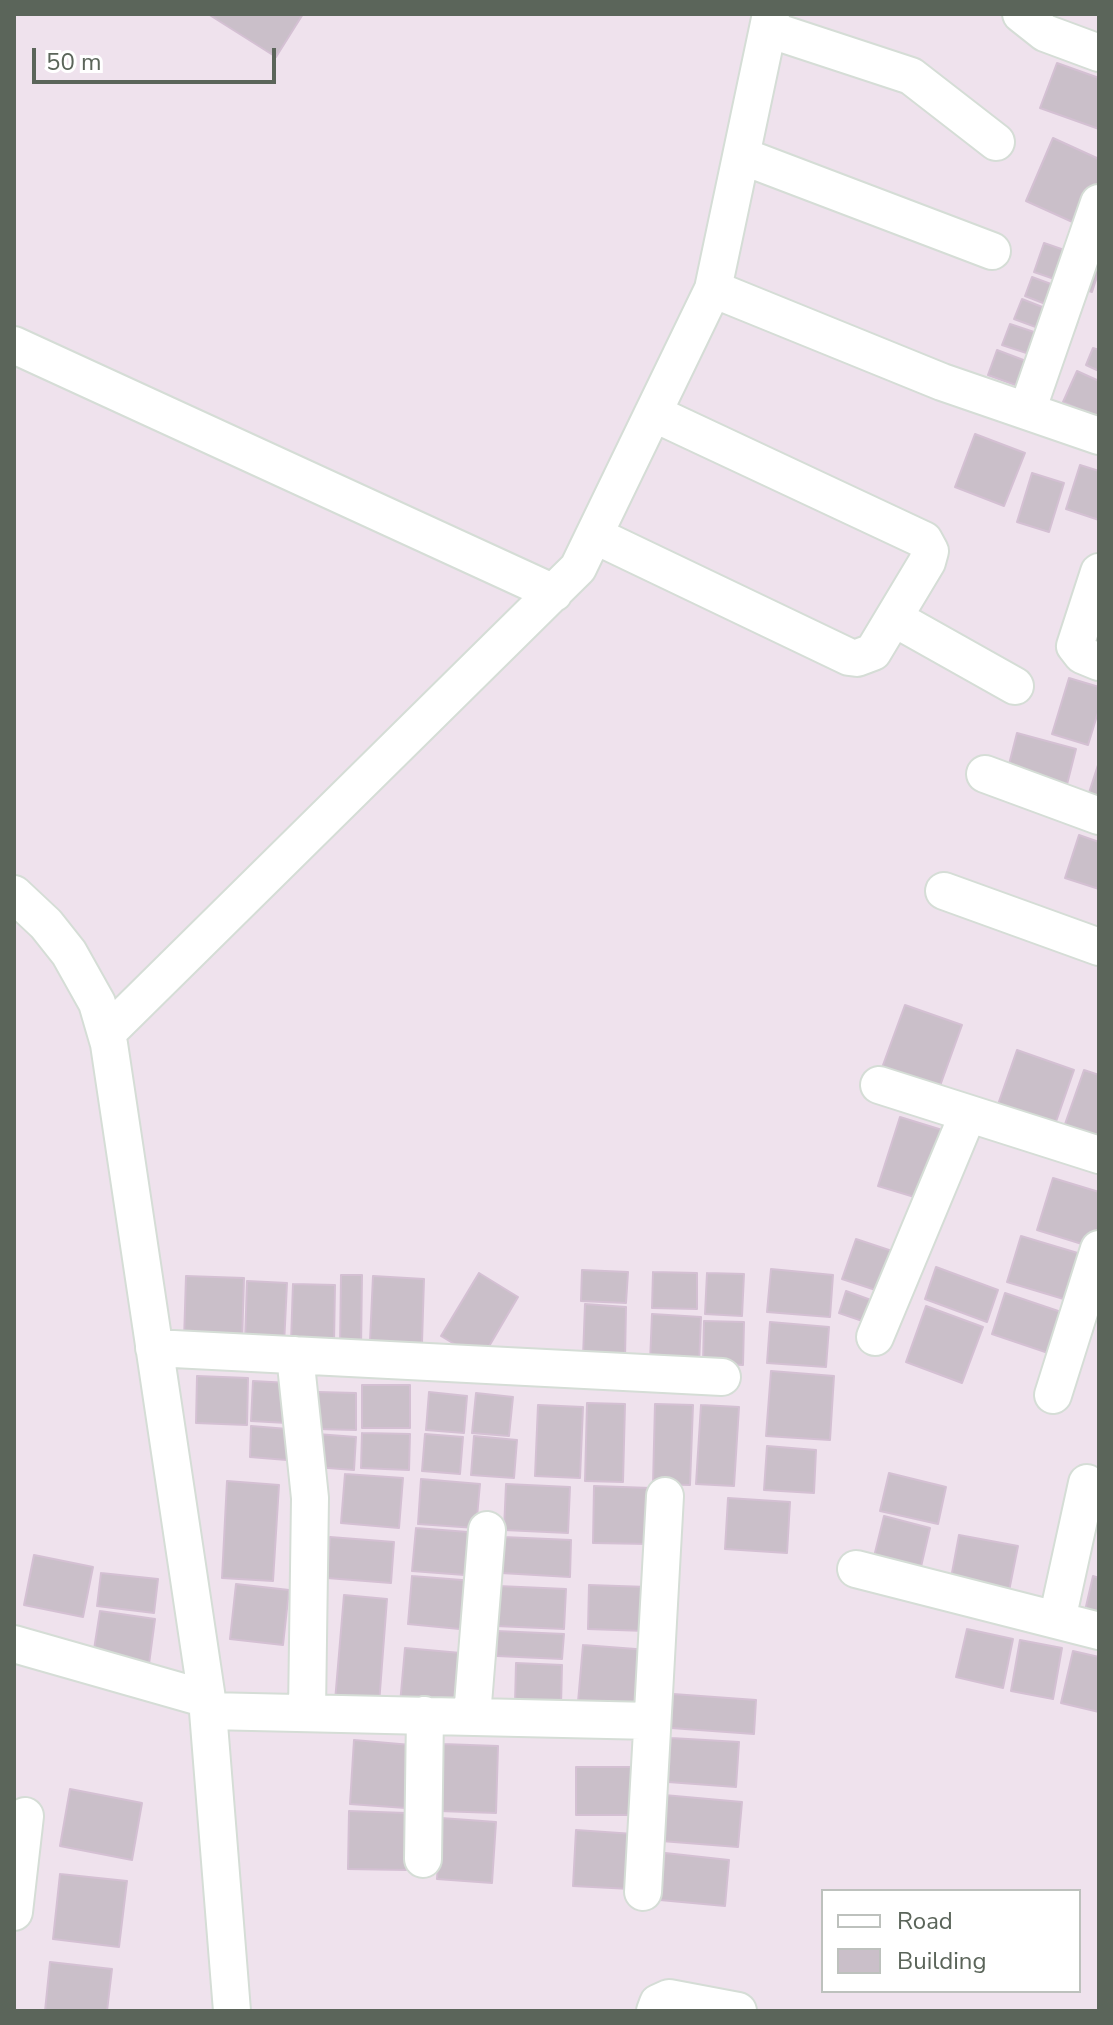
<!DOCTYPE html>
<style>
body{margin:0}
#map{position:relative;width:1113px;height:2025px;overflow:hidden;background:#efe2ed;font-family:"Nunito Sans",sans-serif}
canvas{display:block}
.frame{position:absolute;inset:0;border:16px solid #5b655a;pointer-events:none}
.legend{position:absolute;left:821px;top:1889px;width:260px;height:104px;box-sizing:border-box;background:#fff;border:2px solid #bdc1bd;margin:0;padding:10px 14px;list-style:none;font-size:24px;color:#5b655a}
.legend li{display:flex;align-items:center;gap:16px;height:40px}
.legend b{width:40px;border:2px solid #bdc1bd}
.scale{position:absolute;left:32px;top:48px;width:244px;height:36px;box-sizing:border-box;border:4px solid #5b655a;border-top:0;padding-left:10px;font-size:24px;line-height:28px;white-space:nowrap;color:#5b655a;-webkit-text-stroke:6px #fff;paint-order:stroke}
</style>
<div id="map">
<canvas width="1113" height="2025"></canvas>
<div class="frame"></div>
<ul class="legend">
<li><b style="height:10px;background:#fff"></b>Road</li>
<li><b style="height:22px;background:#cabfc9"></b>Building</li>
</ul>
<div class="scale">50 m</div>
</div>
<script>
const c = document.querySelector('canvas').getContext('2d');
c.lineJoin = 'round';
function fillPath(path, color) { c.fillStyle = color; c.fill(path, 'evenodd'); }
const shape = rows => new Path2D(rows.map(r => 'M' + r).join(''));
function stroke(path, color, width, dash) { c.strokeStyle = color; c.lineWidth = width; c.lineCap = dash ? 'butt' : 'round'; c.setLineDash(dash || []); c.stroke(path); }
const building = shape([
 [208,14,303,14,276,57,208,14],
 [1057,63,1099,78,1099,129,1040,108,1057,63],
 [1053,138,1099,159,1099,205,1088,229,1026,201,1053,138],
 [1044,243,1099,262,1099,270,1092,292,1034,272,1044,243],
 [1032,277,1086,297,1079,317,1025,296,1032,277],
 [1022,299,1078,321,1071,340,1014,319,1022,299],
 [1010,324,1067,343,1060,364,1002,345,1010,324],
 [1093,348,1099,350,1099,371,1086,365,1093,348],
 [997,350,1055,372,1046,396,988,375,997,350],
 [1077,371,1099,381,1099,418,1063,402,1077,371],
 [975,434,1025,453,1004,506,955,487,975,434],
 [1080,465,1099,471,1099,520,1066,509,1080,465],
 [1032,473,1064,483,1049,532,1017,522,1032,473],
 [1069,678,1099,687,1099,709,1088,745,1052,734,1069,678],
 [1017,733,1076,749,1063,800,1004,784,1017,733],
 [1098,765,1099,765,1099,806,1086,802,1098,765],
 [1079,835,1099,842,1099,889,1065,878,1079,835],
 [905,1005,962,1025,936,1097,879,1076,905,1005],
 [1017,1050,1074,1070,1051,1136,994,1116,1017,1050],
 [1084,1070,1099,1075,1099,1148,1058,1144,1084,1070],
 [900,1117,952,1133,931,1202,878,1186,900,1117],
 [1053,1178,1099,1192,1098,1249,1037,1230,1053,1178],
 [1021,1236,1091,1257,1077,1303,1007,1282,1021,1236],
 [856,1239,907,1256,894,1296,842,1279,856,1239],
 [936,1267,998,1290,987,1322,925,1299,936,1267],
 [771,1269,833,1275,830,1317,767,1312,771,1269],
 [582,1270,628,1272,626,1303,581,1301,582,1270],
 [653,1272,697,1273,697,1309,652,1308,653,1272],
 [479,1273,518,1297,481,1360,441,1336,479,1273],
 [707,1273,744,1274,742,1316,705,1314,707,1273],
 [341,1275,362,1275,361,1349,340,1349,341,1275],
 [186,1276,244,1278,242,1343,184,1340,186,1276],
 [373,1276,424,1279,422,1343,370,1341,373,1276],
 [247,1281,287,1283,284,1345,245,1343,247,1281],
 [293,1284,335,1285,334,1343,291,1342,293,1284],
 [846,1291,893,1308,886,1329,839,1313,846,1291],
 [1005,1293,1073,1316,1060,1357,992,1334,1005,1293],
 [585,1304,626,1307,625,1359,583,1357,585,1304],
 [926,1306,983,1327,962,1383,906,1362,926,1306],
 [652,1314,701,1317,699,1365,650,1362,652,1314],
 [704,1321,744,1322,743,1365,703,1363,704,1321],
 [770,1322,829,1327,826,1367,767,1363,770,1322],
 [771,1371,834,1376,830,1440,766,1436,771,1371],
 [197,1376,248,1378,247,1425,196,1423,197,1376],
 [253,1381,289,1383,287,1423,251,1421,253,1381],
 [362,1385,410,1385,410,1428,362,1428,362,1385],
 [318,1392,356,1393,356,1430,317,1429,318,1392],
 [429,1392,467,1396,464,1433,426,1430,429,1392],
 [476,1393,513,1397,509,1436,472,1433,476,1393],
 [587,1403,625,1404,623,1482,585,1481,587,1403],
 [655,1404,693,1405,690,1485,653,1484,655,1404],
 [538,1405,583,1407,580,1478,535,1476,538,1405],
 [701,1405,739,1407,734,1486,696,1484,701,1405],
 [251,1426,288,1429,287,1460,250,1457,251,1426],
 [362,1433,410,1434,409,1470,361,1468,362,1433],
 [317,1434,356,1437,354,1470,315,1467,317,1434],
 [425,1434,463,1437,460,1474,422,1471,425,1434],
 [474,1436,517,1440,514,1478,471,1475,474,1436],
 [767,1446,816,1450,814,1493,764,1490,767,1446],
 [889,1473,946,1487,938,1524,880,1511,889,1473],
 [345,1474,403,1478,399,1528,341,1523,345,1474],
 [421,1479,480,1484,476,1528,418,1524,421,1479],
 [227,1481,279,1485,273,1581,222,1578,227,1481],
 [506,1484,570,1487,568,1533,504,1530,506,1484],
 [594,1486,651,1488,649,1544,593,1543,594,1486],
 [728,1498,790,1502,787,1553,725,1549,728,1498],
 [884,1516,930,1528,917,1584,870,1573,884,1516],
 [416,1528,481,1533,478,1576,412,1571,416,1528],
 [959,1535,1018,1546,1007,1601,949,1589,959,1535],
 [330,1537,394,1542,391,1583,327,1578,330,1537],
 [503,1537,571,1540,570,1577,501,1573,503,1537],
 [34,1555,93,1567,83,1617,24,1605,34,1555],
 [101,1573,158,1579,154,1613,97,1606,101,1573],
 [412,1576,474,1581,470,1630,408,1624,412,1576],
 [1093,1576,1099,1578,1099,1628,1082,1624,1093,1576],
 [236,1584,289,1590,283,1645,230,1639,236,1584],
 [589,1585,648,1587,646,1631,588,1629,589,1585],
 [498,1586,566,1589,564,1629,496,1626,498,1586],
 [344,1595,387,1599,379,1704,335,1701,344,1595],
 [100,1611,155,1619,149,1664,93,1656,100,1611],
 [967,1629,1013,1639,1003,1688,956,1677,967,1629],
 [497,1631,564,1634,562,1659,497,1656,497,1631],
 [1020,1640,1062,1648,1053,1699,1011,1691,1020,1640],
 [583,1645,649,1650,645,1708,578,1702,583,1645],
 [405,1648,461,1653,456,1708,400,1704,405,1648],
 [1073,1651,1099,1657,1099,1712,1061,1703,1073,1651],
 [516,1663,562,1665,561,1706,515,1704,516,1663],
 [673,1694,756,1700,754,1734,671,1728,673,1694],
 [671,1738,739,1742,736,1787,668,1782,671,1738],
 [354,1740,411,1745,406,1808,350,1804,354,1740],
 [442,1744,498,1746,496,1813,439,1811,442,1744],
 [576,1767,631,1767,631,1815,576,1815,576,1767],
 [70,1789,142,1803,132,1860,60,1846,70,1789],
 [664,1795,742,1802,738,1847,661,1841,664,1795],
 [349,1811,406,1813,406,1870,348,1869,349,1811],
 [441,1818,496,1822,492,1883,437,1879,441,1818],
 [576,1830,634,1834,631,1889,573,1886,576,1830],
 [665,1853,729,1860,725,1906,660,1900,665,1853],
 [60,1874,127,1881,119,1947,53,1939,60,1874],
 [50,1962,112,1969,107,2011,45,2011,50,1962]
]);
const minor = shape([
 [1021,14,1045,33,1099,53],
 [768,29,911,76,996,142],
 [742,156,992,251],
 [713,289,942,382,1099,436],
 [14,345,554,593],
 [1027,411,1099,203],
 [594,535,849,657,857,658,873,652,927,562,930,551,924,540,653,413],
 [1099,572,1075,646,1082,655,1099,662],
 [894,618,1015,686],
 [985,774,1099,816],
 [944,891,1099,947],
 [14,894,46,924,69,953,97,1003,109,1044,207,1699,232,2011],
 [107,1033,578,568,713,289,771,14],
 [879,1085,1099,1155],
 [875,1337,968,1114],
 [154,1348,722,1377],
 [295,1355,310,1498,307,1712],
 [1053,1395,1099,1249],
 [856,1569,1099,1631],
 [1057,1620,1087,1483],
 [14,1644,207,1699],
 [208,1711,652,1721],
 [472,1716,487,1530],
 [423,1859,425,1715],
 [643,1892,665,1496],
 [14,1912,25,1816],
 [655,2011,658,2003,669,1998,738,2011]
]);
fillPath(building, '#cabfc9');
stroke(building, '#d4c0d3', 2);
stroke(minor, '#d5ddd6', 40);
stroke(minor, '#fff', 36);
</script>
